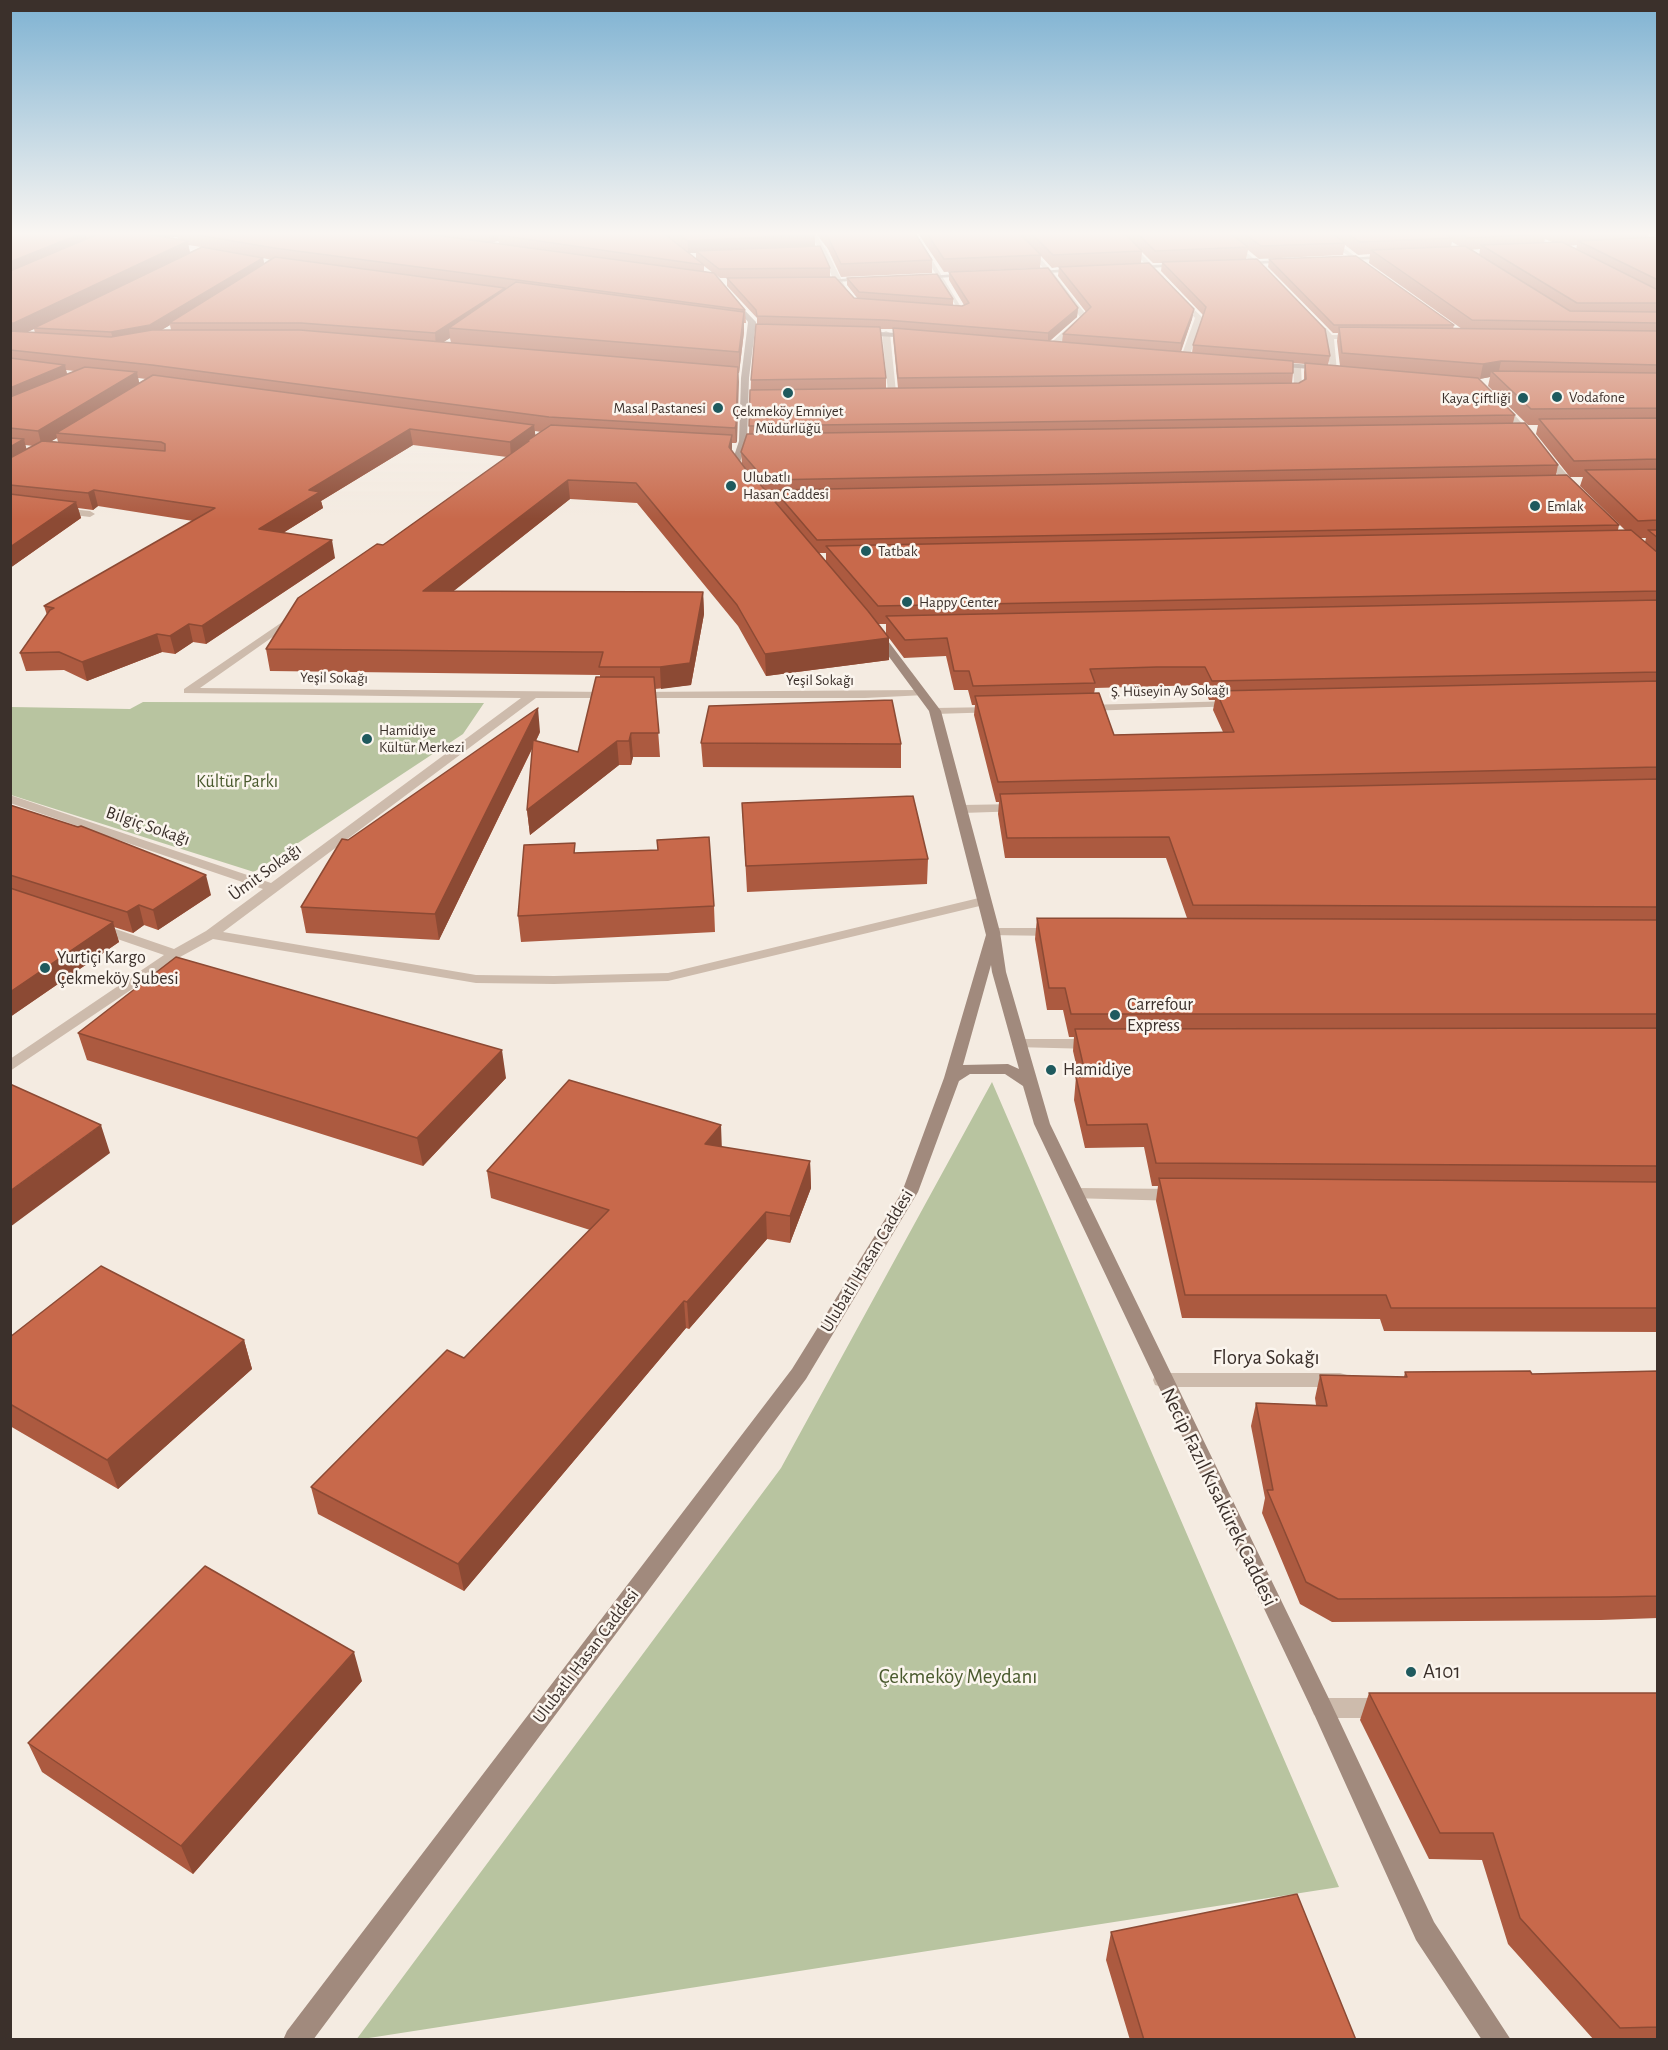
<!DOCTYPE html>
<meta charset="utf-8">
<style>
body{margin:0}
#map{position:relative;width:1668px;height:2050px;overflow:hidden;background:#f4ebe1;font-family:"Alegreya Sans",sans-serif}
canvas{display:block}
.frame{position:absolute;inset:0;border:12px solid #3b302b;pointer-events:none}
</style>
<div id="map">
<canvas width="1668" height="2050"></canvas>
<div class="frame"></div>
</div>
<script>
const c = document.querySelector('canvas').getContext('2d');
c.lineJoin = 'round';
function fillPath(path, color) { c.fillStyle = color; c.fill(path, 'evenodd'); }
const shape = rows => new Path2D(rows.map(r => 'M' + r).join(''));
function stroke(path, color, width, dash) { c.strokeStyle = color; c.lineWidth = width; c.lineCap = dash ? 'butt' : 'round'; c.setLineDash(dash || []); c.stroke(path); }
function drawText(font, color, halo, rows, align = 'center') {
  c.font = font + ' "Alegreya Sans",sans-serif'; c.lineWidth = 5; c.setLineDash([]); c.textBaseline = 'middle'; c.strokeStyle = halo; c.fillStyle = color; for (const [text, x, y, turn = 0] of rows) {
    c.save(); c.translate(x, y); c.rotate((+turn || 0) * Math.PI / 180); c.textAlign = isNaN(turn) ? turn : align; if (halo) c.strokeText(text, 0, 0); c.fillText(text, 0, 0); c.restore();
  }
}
const green = shape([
 [143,702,484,703,463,734,254,872,11,795,11,707,130,709],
 [992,1082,1339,1887,356,2040,781,1468]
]);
const street = shape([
 [808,232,814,232,826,250,849,294,845,294,834,281,820,250,808,232],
 [909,232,915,232,964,312,960,312,909,232],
 [1009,232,1015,232,1051,270,1088,317,1053,349,1046,347,1080,317,1047,272,1009,232],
 [1114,232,1120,232,1164,277,1164,279,1160,279,1114,232],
 [1215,232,1221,232,1268,270,1268,272,1264,272,1215,232],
 [1315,232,1322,232,1370,267,1365,268,1315,232],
 [1180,296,1203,318,1189,357,1185,359,1181,357,1195,318,1177,298,1180,296],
 [1320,328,1326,328,1332,335,1358,335,1362,337,1358,339,1334,339,1337,371,1330,369,1326,338,1320,328],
 [886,331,890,333,896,392,892,394,888,392,882,333,886,331],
 [1297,364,1301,366,1302,388,1298,390,1279,390,1279,386,1294,386,1293,366,1297,364],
 [1498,403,1504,403,1579,488,1579,492,1573,492,1498,407,1498,403],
 [61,508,90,511,95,514,90,517,58,513,58,509,61,508],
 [297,612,301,613,301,617,200,688,610,692,616,695,610,698,536,698,223,932,476,975,554,976,668,973,983,897,990,901,988,904,668,981,554,984,476,983,213,939,180,957,10,1071,10,1059,164,955,94,931,92,928,94,925,104,925,174,949,206,931,263,889,10,803,10,795,271,883,521,698,184,693,184,689,297,612],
 [921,690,927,693,925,695,865,698,637,698,631,695,637,692,921,690],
 [1235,701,1241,704,1239,706,1085,711,1079,708,1085,705,1235,701],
 [995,707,1001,710,999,712,935,714,929,711,935,708,995,707],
 [1019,804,1023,805,1025,808,1023,811,962,813,956,809,962,805,1019,804],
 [993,928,1055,928,1062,932,1055,936,988,935,986,932,993,928],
 [1020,1039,1092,1039,1100,1044,1092,1049,1015,1047,1012,1044,1015,1041,1020,1039],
 [1077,1188,1178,1189,1184,1191,1186,1195,1184,1199,1178,1201,1071,1198,1069,1194,1071,1190,1077,1188],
 [1162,1373,1340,1373,1347,1375,1349,1380,1347,1385,1340,1387,1162,1387,1155,1385,1153,1380,1155,1375,1162,1373],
 [1322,1698,1385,1698,1393,1701,1396,1708,1393,1715,1385,1718,1322,1718,1314,1715,1311,1708,1314,1701,1322,1698]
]);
const secondary = shape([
 [1388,255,1390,258,1340,261,1337,259,1388,255],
 [1289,259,1291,262,1241,265,1238,263,1289,259],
 [1181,263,1183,266,1133,269,1130,267,1181,263],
 [1079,268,1081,271,1031,274,1028,272,1079,268],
 [968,273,970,276,920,279,917,277,968,273],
 [866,277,868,280,818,283,815,281,866,277],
 [733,298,756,322,749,378,747,441,739,465,748,477,744,480,731,465,739,441,741,378,748,322,730,300,733,298],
 [862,331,913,334,917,336,913,338,859,335,862,331],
 [1275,362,1323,366,1327,368,1323,370,1272,366,1272,362,1275,362],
 [878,632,882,633,941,711,1000,932,1006,972,1050,1124,1330,1701,1434,1922,1511,2040,1482,2040,1416,1940,1314,1714,1034,1124,1023,1086,1005,1074,970,1074,959,1081,918,1192,806,1379,313,2040,283,2040,287,2031,792,1369,902,1192,944,1078,986,935,929,711,873,635,878,632],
 [991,965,992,972,1019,1069,1008,1064,963,1065,991,965]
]);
const wall = shape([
 [10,232,662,232,667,235,666,232,814,232,815,234,815,246,830,268,830,277,854,298,858,299,847,285,847,278,953,299,953,306,962,306,964,305,949,280,949,272,1078,308,1077,317,1050,341,1062,342,1063,334,1086,312,1058,276,1059,267,1052,268,1041,256,1040,268,944,272,917,232,1658,232,1658,1332,1384,1331,1380,1319,1182,1318,1156,1201,1158,1186,1152,1186,1144,1147,1085,1148,1074,1100,1076,1077,1079,1077,1073,1051,1074,1037,1069,1037,1063,1010,1047,1010,1035,939,1037,918,1187,918,1166,858,1005,858,998,814,999,802,996,802,974,715,975,705,972,705,968,690,954,690,946,656,904,658,889,638,889,660,766,676,738,626,637,503,570,499,453,591,703,592,704,614,691,685,655,689,660,757,633,757,631,765,619,765,530,835,527,810,533,747,439,940,306,933,301,907,348,840,540,732,536,741,578,752,600,677,600,675,270,671,266,649,383,545,507,457,413,445,321,501,323,508,283,533,335,558,206,644,193,642,175,654,162,652,87,681,64,670,26,671,20,653,47,615,44,606,193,521,98,506,93,510,78,508,81,518,10,568],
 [1649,234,1657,237,1648,238],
 [166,237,178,237,178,240],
 [1545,239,1552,242,1544,243],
 [498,241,499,243,490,242,491,242],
 [1452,242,1459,246,1451,247],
 [188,245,201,247,190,252],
 [1345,245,1358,255,1370,254,1369,263,1462,329,1453,329,1454,325,1269,259,1268,267,1333,333,1338,333,1337,341,1340,366,1328,365,1330,356,1246,259,1248,250,1259,259,1343,255],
 [1577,245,1576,249,1569,246],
 [1480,249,1479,255,1471,250],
 [1142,252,1153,263,1162,263,1161,271,1203,315,1193,345,1192,353,1181,352,1192,319,1194,309,1141,263],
 [689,253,696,253,696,259],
 [263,258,271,260,264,264],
 [704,266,713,273,704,272],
 [715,274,720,278,727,278,727,286,757,318,757,324,751,380,749,434,741,452,742,464,732,452,732,443,736,443,737,441,738,373,739,373,744,332,744,323,746,323,745,310],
 [170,325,171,330,161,330],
 [34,329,35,333,27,332],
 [880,329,893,329,893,338,898,388,886,388,886,378],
 [450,338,451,343,443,342],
 [1293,363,1305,364,1304,372,1304,380,1299,383,1292,383,1293,373],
 [66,370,74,371,67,374],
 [1490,377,1488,386,1528,425,1538,425,1536,434,1570,477,1583,477,1580,486,1625,530,1618,530,1619,525,1556,475,1558,465,1513,423,1515,415,1479,379],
 [138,378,146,379,139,383],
 [535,431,541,432,535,435],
 [57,438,58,442,51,441],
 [25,445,33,446,26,449],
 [774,492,775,501,767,493],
 [1640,538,1646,538,1645,542],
 [819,553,826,553,826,561],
 [878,624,886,624,886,634],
 [1203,685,1209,700,1215,700,1213,710,1223,732,1114,735,1094,694,1095,688],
 [815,232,914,232,932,260,932,273,841,277,828,249],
 [701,743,901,744,901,768,703,767],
 [742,803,928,859,927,884,747,892],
 [10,805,211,895,158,930,144,925,133,933,114,927,119,942,10,1017],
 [658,850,714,906,715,932,521,942,518,916,576,853],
 [78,1033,506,1078,423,1166,87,1060],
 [722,1147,810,1161,811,1188,790,1243,767,1239,689,1329,686,1328,464,1591,318,1514,311,1487,464,1358,590,1230,491,1198,487,1171],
 [10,1337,244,1340,252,1369,118,1489,10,1426],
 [1658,1371,1658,1618,1601,1620,1332,1622,1300,1604,1262,1513,1265,1498,1251,1426,1256,1403,1316,1405,1315,1398,1320,1375,1404,1377,1405,1372,1532,1374],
 [362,1681,193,1874,42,1772,28,1743],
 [1369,1693,1658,1693,1658,2040,1594,2040,1508,1944,1482,1860,1429,1859,1360,1720],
 [1111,1932,1356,2040,1130,2040,1106,1960]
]);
const shadedWall = shape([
 [85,232,88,244,10,276,10,262],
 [159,232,177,232,178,237,163,238,161,240],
 [488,232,595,232,498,235,498,241,490,243,489,234],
 [815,234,815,246,696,251,696,253,688,253,688,241],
 [188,241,190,254,34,328,34,329,17,337,10,337,10,323],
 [263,258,265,267,169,323,170,325,152,336,114,343,111,332],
 [505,288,506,300,449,328,450,338,436,347,435,333],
 [1078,308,1077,317,1048,342,1048,333],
 [1194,309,1192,319,1180,353,1181,343],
 [744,312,744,332,739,373,739,352],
 [1501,361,1498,376,1491,371,1490,377,1480,379,1483,364],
 [65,365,68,379,10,404,10,388],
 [738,367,739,382,737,441,736,443,735,428],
 [137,372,140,387,56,433,57,438,42,447,38,431],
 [534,425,536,440,527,441,528,446,511,458,510,442],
 [410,429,413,445,321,501,323,508,262,546,259,529,309,490],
 [732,435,732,454,729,447],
 [24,439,28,455,10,465,10,447],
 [568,480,570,499,426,613,423,591],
 [94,490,98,506,93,510,88,493],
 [76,502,81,518,10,568,10,547],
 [332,540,335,558,206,644,202,626],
 [703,592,704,614,691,685,661,689,660,667],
 [189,624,193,642,175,654,170,636],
 [157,634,162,652,87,681,82,662],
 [889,638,889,660,766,676,765,654],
 [538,708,540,732,439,940,435,914],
 [631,733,633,757,631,765,629,741],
 [617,741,619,765,530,835,527,810],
 [206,875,211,895,158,930,153,910],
 [139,905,144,925,133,933,127,912],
 [113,922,119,942,10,1017,10,992],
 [502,1050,506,1078,423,1166,417,1138],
 [101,1125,110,1153,10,1227,10,1191],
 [721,1125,722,1151,705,1144],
 [810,1161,811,1188,790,1243,790,1216],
 [766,1212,767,1239,689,1329,687,1302],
 [684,1301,686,1328,464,1591,458,1564],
 [244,1340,252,1369,118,1489,107,1460],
 [354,1652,362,1681,193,1874,181,1846]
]);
const building = shape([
 [10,232,85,232,10,262,10,232],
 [103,232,146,234,188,241,14,323,10,323,10,271,103,232],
 [181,232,412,232,714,273,745,310,274,248,181,232],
 [472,232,488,232,489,234,472,232],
 [530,232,662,232,704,265,498,235,530,232],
 [675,232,814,232,815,234,688,241,675,232],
 [824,232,914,232,932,260,841,264,828,237,824,232],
 [926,232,1018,232,1041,255,944,259,926,232],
 [1030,232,1123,232,1142,251,1053,255,1030,232],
 [1136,232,1228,232,1248,247,1155,251,1136,232],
 [1242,232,1330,232,1345,243,1261,246,1242,232],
 [1345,232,1442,232,1452,238,1360,242,1345,232],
 [1458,232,1541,232,1546,234,1468,238,1458,232],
 [1559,232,1609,232,1563,234,1559,232],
 [1658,237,1658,280,1578,241,1658,237],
 [1562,242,1658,290,1658,303,1577,303,1481,245,1562,242],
 [820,246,830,268,719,269,696,251,820,246],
 [1465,246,1570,311,1658,312,1658,323,1472,320,1371,250,1465,246],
 [202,247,263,258,150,325,111,332,34,328,202,247],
 [1356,256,1454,325,1334,325,1269,259,1356,256],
 [275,257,505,288,435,333,301,323,169,323,275,257],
 [1257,259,1325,329,1330,356,1193,345,1206,307,1162,262,1257,259],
 [1149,263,1194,309,1181,343,1063,334,1091,307,1059,267,1149,263],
 [1048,268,1078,308,1048,333,886,320,757,316,756,310,727,278,835,277,854,298,962,306,969,303,949,272,1048,268],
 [937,274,953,299,859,292,847,278,937,274],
 [516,282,744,312,739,352,449,328,516,282],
 [756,324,880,327,886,378,751,380,756,324],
 [1339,327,1658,331,1658,365,1501,361,1483,364,1342,353,1339,327],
 [893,328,1293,361,1293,373,898,378,893,328],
 [152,330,300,330,738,367,736,425,735,428,549,417,152,365,10,350,10,331,111,337,152,330],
 [10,358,65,365,10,388,10,358],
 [1305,363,1478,378,1515,415,749,426,750,390,1299,383,1306,379,1305,363],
 [85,367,137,372,38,431,10,428,10,397,85,367],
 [1491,371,1658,373,1658,408,1531,409,1491,371],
 [153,375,534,425,510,442,410,429,309,490,320,492,259,529,332,540,202,626,189,624,170,636,157,634,82,662,59,652,20,653,50,610,54,608,44,606,215,508,94,490,88,493,10,485,10,458,42,441,165,451,165,444,161,442,56,433,153,375],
 [1658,418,1658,459,1574,461,1539,419,1658,418],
 [1525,423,1558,465,765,480,741,452,747,434,1525,423],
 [551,425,732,435,729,447,754,480,759,483,868,611,889,638,765,654,737,605,636,483,568,480,423,591,703,592,690,663,660,667,599,667,603,652,583,652,266,649,298,598,377,544,383,545,529,441,527,441,551,425],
 [10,438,24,439,10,447,10,438],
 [1658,469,1658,520,1638,521,1585,470,1658,469],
 [1567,475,1619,525,817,540,774,490,1567,475],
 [10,494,76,502,10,547,10,494],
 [1631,530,1658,553,1658,591,878,606,826,546,1631,530],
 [1648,530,1658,530,1658,538,1648,530],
 [1658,600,1658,672,1212,681,1205,667,1157,667,1090,669,1095,683,973,686,969,671,954,671,947,638,905,640,886,616,1658,600],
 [596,677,654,677,659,733,631,733,629,741,617,741,527,810,533,740,578,752,596,677],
 [1658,681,1658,767,998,782,975,696,1099,693,1114,735,1234,732,1216,691,1658,681],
 [892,700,901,744,701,743,709,706,892,700],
 [538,708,435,914,301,907,342,839,348,840,538,708],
 [1658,779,1658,907,1193,905,1169,837,1007,838,1000,794,1658,779],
 [913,796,928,859,746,866,742,803,913,796],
 [10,805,78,827,81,826,206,875,153,910,139,905,127,912,10,875,10,805],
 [709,837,714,906,518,916,524,845,575,843,574,853,658,850,657,840,709,837],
 [10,888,113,922,10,992,10,888],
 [1037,918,1658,920,1658,1014,1071,1014,1065,988,1049,988,1037,918],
 [176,957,502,1050,417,1138,78,1033,176,957],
 [1658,1028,1658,1166,1156,1163,1147,1124,1087,1125,1076,1077,1086,1077,1075,1029,1658,1028],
 [569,1080,721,1125,705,1144,810,1161,790,1216,766,1212,687,1302,684,1301,458,1564,311,1487,447,1350,464,1358,609,1210,487,1171,569,1080],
 [10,1084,101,1125,10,1191,10,1084],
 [1159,1178,1658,1182,1658,1308,1391,1308,1386,1295,1185,1295,1159,1178],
 [101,1266,244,1340,107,1460,10,1404,10,1337,101,1266],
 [1530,1371,1532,1374,1658,1371,1658,1596,1610,1597,1338,1599,1306,1582,1267,1490,1273,1490,1256,1403,1327,1406,1320,1375,1407,1377,1405,1372,1530,1371],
 [205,1566,354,1652,181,1846,28,1743,205,1566],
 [1369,1693,1658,1693,1658,2027,1620,2028,1520,1918,1493,1833,1440,1833,1369,1693],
 [1297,1894,1356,2040,1144,2040,1111,1932,1297,1894]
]);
const markers = [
 [788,393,6,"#1f5a5e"],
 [1557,397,6,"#1f5a5e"],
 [1523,398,6,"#1f5a5e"],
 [718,408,6,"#1f5a5e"],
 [731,486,6,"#1f5a5e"],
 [1535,506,6,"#1f5a5e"],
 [866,551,6,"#1f5a5e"],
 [907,602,6,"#1f5a5e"],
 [367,739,6,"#1f5a5e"],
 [45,968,6,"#1f5a5e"],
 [1115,1015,6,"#1f5a5e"],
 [1051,1070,6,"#1f5a5e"],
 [1411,1672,6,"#1f5a5e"]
];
const farPoinames = [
 ["Vodafone",1569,397],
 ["Kaya Çiftliği",1511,398,"right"],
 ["Masal Pastanesi",706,408,"right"],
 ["Çekmeköy Emniyet",788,411,"center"],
 ["Müdürlüğü",788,428,"center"],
 ["Ulubatlı",743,477],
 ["Hasan Caddesi",743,494],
 ["Emlak",1547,506],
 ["Tatbak",878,551],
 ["Happy Center",919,602],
 ["Hamidiye",379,730],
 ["Kültür Merkezi",379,747]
];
const farStreetnames = [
 ["Yeşil Sokağı",334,678,1],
 ["Yeşil Sokağı",820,680],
 ["Ş. Hüseyin Ay Sokağı",1170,691,-1]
];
const parkNames = [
 ["Kültür Parkı",237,782]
];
const streetNames = [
 ["Bilgiç Sokağı",148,826,19],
 ["Ümit Sokağı",265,872,-36],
 ["Ulubatlı Hasan Caddesi",867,1261,-59],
 ["Ulubatlı Hasan Caddesi",586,1656,-53]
];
const poiNames = [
 ["Yurtiçi Kargo",57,958],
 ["Çekmeköy Şubesi",57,979],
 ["Carrefour",1127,1005],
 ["Express",1127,1026],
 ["Hamidiye",1063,1070]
];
const nearStreetnames = [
 ["Florya Sokağı",1266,1358],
 ["Necip Fazıl Kısakürek Caddesi",1219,1497,64]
];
const nearPoinames = [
 ["A101",1423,1672]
];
const nearParknames = [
 ["Çekmeköy Meydanı",958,1677]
];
fillPath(green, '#b8c4a0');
fillPath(street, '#cdbbac');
fillPath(secondary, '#a18a7d');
fillPath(wall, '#ac5a40');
fillPath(shadedWall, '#8c4a34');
fillPath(building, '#c8694b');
stroke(building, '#8c4a34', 1.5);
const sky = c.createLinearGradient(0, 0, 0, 519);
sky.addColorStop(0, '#7eb2d2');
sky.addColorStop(0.45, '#faf6f2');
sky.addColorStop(1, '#faf6f200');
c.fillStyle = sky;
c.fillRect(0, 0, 1668, 519);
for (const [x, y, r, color] of markers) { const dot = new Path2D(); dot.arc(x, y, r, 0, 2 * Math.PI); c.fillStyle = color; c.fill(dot); stroke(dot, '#fbf5ee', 2); }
drawText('15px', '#3b302b', '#fbf5ee', farPoinames, 'left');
drawText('15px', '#3b302b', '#fbf5ee', farStreetnames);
drawText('18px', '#4a5a2e', '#fbf5ee', parkNames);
drawText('18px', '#3b302b', '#fbf5ee', streetNames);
drawText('18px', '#3b302b', '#fbf5ee', poiNames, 'left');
drawText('21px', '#3b302b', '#fbf5ee', nearStreetnames);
drawText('21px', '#3b302b', '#fbf5ee', nearPoinames, 'left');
drawText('21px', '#4a5a2e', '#fbf5ee', nearParknames);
</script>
